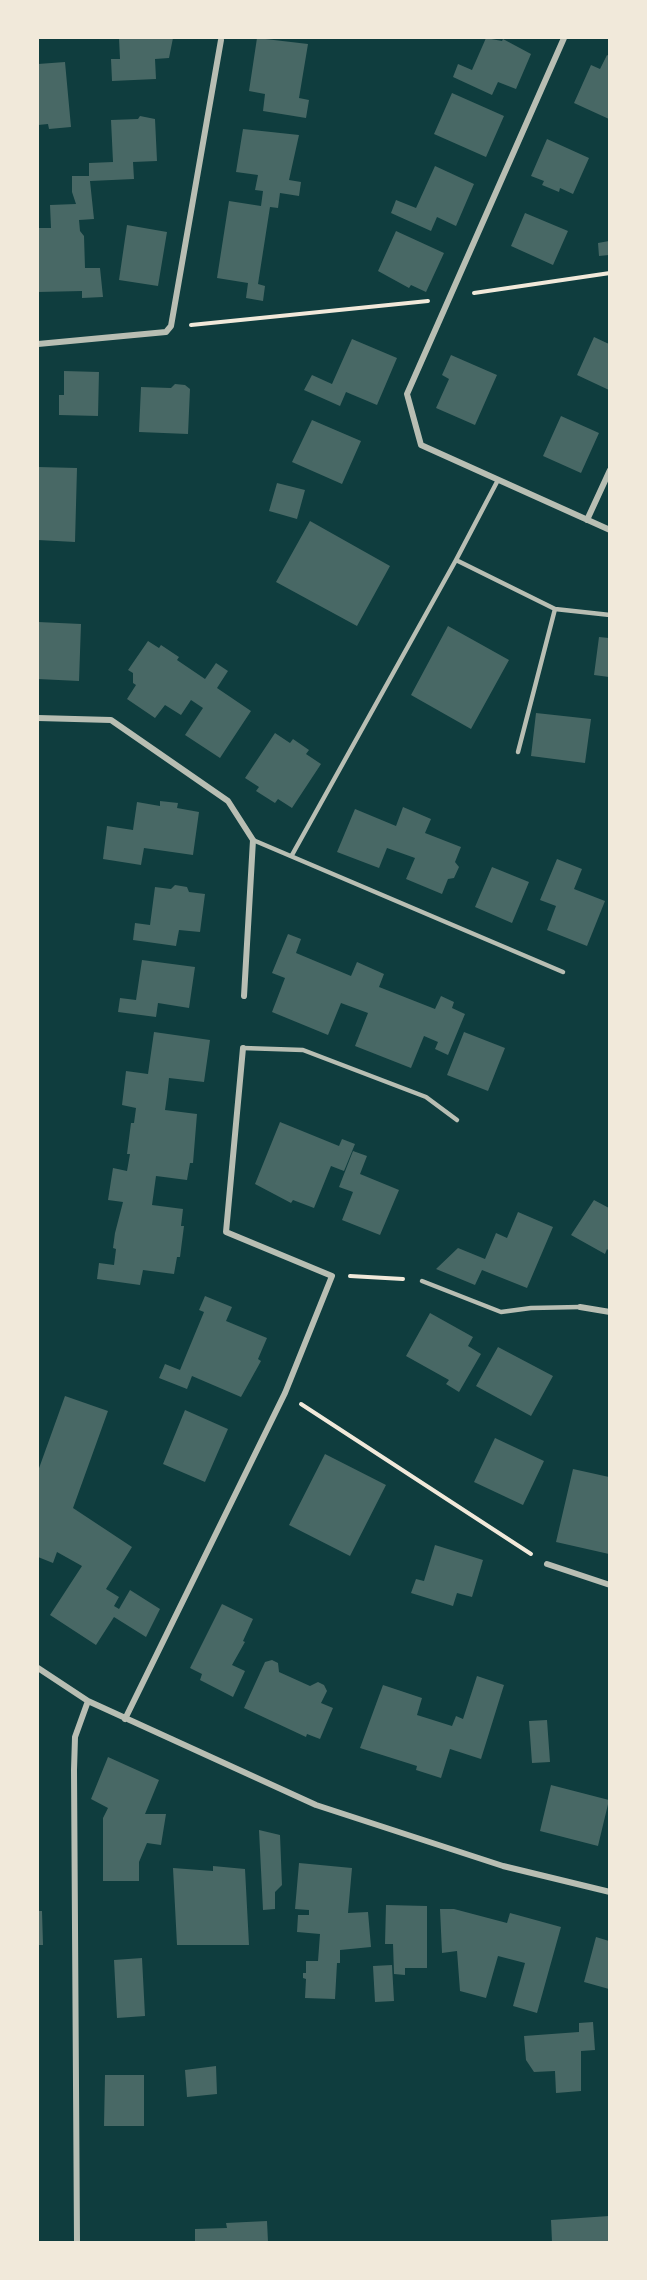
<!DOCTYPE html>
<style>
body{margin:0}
#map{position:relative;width:647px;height:2280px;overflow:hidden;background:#0f3d3e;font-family:Mulish,sans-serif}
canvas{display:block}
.frame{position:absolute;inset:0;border:39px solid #f1e9da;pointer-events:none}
</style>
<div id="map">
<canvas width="647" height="2280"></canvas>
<div class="frame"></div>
</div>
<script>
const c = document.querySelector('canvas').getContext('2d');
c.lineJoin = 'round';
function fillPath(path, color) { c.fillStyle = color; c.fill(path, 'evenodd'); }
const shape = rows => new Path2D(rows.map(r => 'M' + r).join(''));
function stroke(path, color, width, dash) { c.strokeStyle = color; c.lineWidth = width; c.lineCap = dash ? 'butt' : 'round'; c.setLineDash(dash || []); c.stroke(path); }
const building = shape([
 [119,38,173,38,169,58,155,59,156,79,112,81,111,59,120,59],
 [257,38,308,44,299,98,309,100,306,118,263,111,265,94,249,91],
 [486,38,502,41,503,39,531,54,516,89,498,82,492,95,453,77,458,64,472,70],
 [607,55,609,56,609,119,574,103,591,65,600,69],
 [65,62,71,127,49,129,48,124,38,125,38,64],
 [452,93,504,116,486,157,434,134],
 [140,116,155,119,157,161,133,162,134,179,90,181,94,219,79,220,80,231,84,236,85,268,100,268,103,297,82,298,82,291,38,292,38,228,51,228,50,205,76,204,72,192,72,176,89,176,89,163,113,162,111,120,138,119],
 [243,129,299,135,289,180,301,182,299,196,280,193,278,208,270,207,258,284,265,286,263,301,246,298,248,283,217,278,229,201,261,206,263,191,255,190,258,175,236,172],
 [547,139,589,158,573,194,560,188,559,192,542,185,544,181,531,176],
 [435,166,474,184,456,226,437,217,431,231,391,213,396,200,416,208],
 [525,213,568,231,553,265,511,246],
 [127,225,167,232,158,286,119,280],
 [396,231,444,253,426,292,411,285,409,288,378,271],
 [609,241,609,255,599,256,598,243],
 [594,337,609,344,609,390,577,375],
 [352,339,397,358,377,405,346,392,340,406,304,390,312,375,332,384],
 [451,355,497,375,475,425,436,408,449,379,442,375],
 [64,371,99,372,98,416,59,415,59,395,64,395],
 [175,384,185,385,190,389,188,434,139,432,141,387,171,388],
 [561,416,599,433,581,473,543,456],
 [312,420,361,441,342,484,292,462],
 [38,467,77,468,75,542,38,540],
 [277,483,305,490,297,519,269,511],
 [310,521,390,566,357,626,276,582],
 [38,622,81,624,79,681,38,679],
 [448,626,509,660,471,729,411,695],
 [599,637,609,638,609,677,594,675],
 [148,641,159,648,161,645,179,657,177,660,205,679,216,663,228,671,217,688,251,711,220,758,185,735,203,708,191,700,181,715,165,705,155,718,127,699,136,685,133,683,133,673,128,670],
 [536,713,591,719,585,763,531,756],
 [275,733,290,743,293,739,309,750,306,754,321,764,292,808,278,799,275,803,256,791,259,787,245,778],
 [160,801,178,803,177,808,199,812,193,855,144,848,141,865,103,859,107,826,133,830,137,802,160,806],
 [403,807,431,819,425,833,461,847,455,862,459,867,454,878,448,879,442,894,406,879,415,858,387,848,379,868,337,852,355,809,396,826],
 [557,859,582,869,574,889,605,901,587,946,547,930,556,906,540,900],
 [492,867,529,882,512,923,475,907],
 [175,885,187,887,189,892,205,894,200,932,179,930,176,946,133,940,135,923,150,925,155,887,171,889],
 [288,934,301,939,296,953,351,976,357,962,384,974,379,987,435,1009,441,996,454,1002,452,1008,465,1014,448,1055,435,1049,438,1042,424,1036,411,1068,355,1046,368,1013,341,1003,328,1035,272,1012,285,978,272,973],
 [142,960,195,967,189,1008,158,1003,156,1017,118,1012,120,998,136,1000],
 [154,1032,210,1040,204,1082,169,1078,167,1096,165,1110,197,1114,193,1163,190,1163,187,1180,156,1176,152,1205,183,1209,181,1226,184,1226,180,1257,177,1257,174,1274,143,1270,140,1285,97,1279,99,1263,114,1265,116,1249,113,1248,115,1233,123,1202,108,1200,113,1168,127,1171,130,1154,127,1154,131,1123,134,1123,136,1108,122,1105,126,1071,148,1074],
 [464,1032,505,1048,488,1091,447,1075],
 [280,1122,339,1146,342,1139,355,1144,344,1171,331,1166,314,1208,293,1200,291,1203,255,1184],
 [353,1151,367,1156,360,1174,399,1190,380,1235,342,1220,353,1192,339,1187],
 [594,1200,609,1208,609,1251,607,1249,605,1254,571,1235],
 [518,1212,553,1227,527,1288,482,1270,475,1285,436,1269,458,1248,485,1259,496,1233,507,1238],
 [205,1296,232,1307,226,1321,267,1338,258,1359,261,1361,241,1397,192,1376,187,1389,159,1378,165,1364,180,1370,204,1312,199,1310],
 [430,1313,473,1337,468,1346,481,1354,459,1392,446,1384,449,1380,406,1356],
 [498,1347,553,1376,531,1416,476,1386],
 [65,1396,108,1411,73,1508,132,1547,106,1589,119,1597,114,1606,119,1609,130,1590,160,1609,146,1637,114,1617,96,1645,50,1615,82,1566,57,1552,53,1563,38,1557,38,1471],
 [185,1410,228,1429,205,1482,163,1464],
 [495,1438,544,1461,523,1505,474,1482],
 [325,1454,386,1485,350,1556,289,1525],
 [573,1469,609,1477,609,1554,556,1542],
 [435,1545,483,1560,472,1597,457,1593,453,1606,411,1593,416,1579,424,1581],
 [222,1604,253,1619,243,1641,245,1642,232,1665,245,1671,233,1697,200,1680,202,1674,190,1668],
 [272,1660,278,1663,279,1672,310,1686,318,1682,324,1685,327,1691,321,1703,333,1708,320,1739,307,1734,306,1737,244,1708,265,1662],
 [477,1676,504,1685,481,1759,450,1749,441,1778,416,1770,417,1766,360,1748,383,1685,422,1698,417,1715,452,1726,456,1716,463,1719],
 [547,1720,550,1762,532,1763,529,1721],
 [108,1757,159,1780,145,1814,166,1814,161,1845,147,1843,139,1862,139,1881,103,1881,103,1818,108,1808,91,1799],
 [551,1785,609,1800,598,1846,540,1831],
 [259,1830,280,1835,282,1885,275,1892,275,1909,263,1910],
 [299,1863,352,1868,348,1913,368,1912,371,1947,340,1950,340,1963,337,1963,335,1999,305,1998,306,1979,303,1978,303,1973,306,1973,306,1961,318,1961,320,1934,297,1932,298,1915,309,1915,309,1910,295,1909],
 [213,1866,245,1869,249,1945,177,1945,173,1868,213,1871],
 [386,1905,427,1906,427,1968,405,1968,405,1975,394,1974,393,1944,385,1944],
 [440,1909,454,1909,507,1923,510,1913,561,1927,537,2013,513,2006,525,1963,498,1956,486,1998,460,1991,457,1951,442,1953],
 [38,1911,42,1911,43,1945,38,1945],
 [596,1937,609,1941,609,1989,584,1982],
 [142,1958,145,2016,117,2018,114,1960],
 [392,1965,394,2001,375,2002,373,1966],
 [593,2022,595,2050,581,2051,581,2091,556,2093,555,2071,534,2072,526,2060,524,2036,579,2032,579,2023],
 [216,2066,217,2094,187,2097,185,2070],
 [105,2075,144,2075,144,2126,104,2126],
 [609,2216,609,2242,552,2242,551,2220],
 [267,2221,268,2242,195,2242,195,2229,227,2228,226,2223]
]);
const path = shape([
 [474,293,610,273],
 [191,325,428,301],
 [350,1276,403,1279],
 [301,1404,531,1554]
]);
const service = shape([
 [456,560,555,609,610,615],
 [518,752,555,609],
 [253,840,563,972],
 [292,855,456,560,498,480],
 [243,1048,303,1050,426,1097,457,1120],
 [422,1281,501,1312,531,1308,580,1307]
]);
const minor = shape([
 [564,38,407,394,421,445,610,530],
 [38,344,166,332,171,326,221,40],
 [587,520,610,470],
 [38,718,111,720,228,801,253,840,244,996],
 [580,1307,610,1312],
 [547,1564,610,1585],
 [38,1668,88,1701,316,1805,503,1866,610,1892],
 [125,1719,285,1393,332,1276,226,1232,243,1048],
 [77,2242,74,1770,75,1737,88,1701]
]);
fillPath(building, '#486865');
stroke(path, '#f1e9da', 4);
stroke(service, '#b8beb3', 4.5);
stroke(minor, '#b8beb3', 6);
</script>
